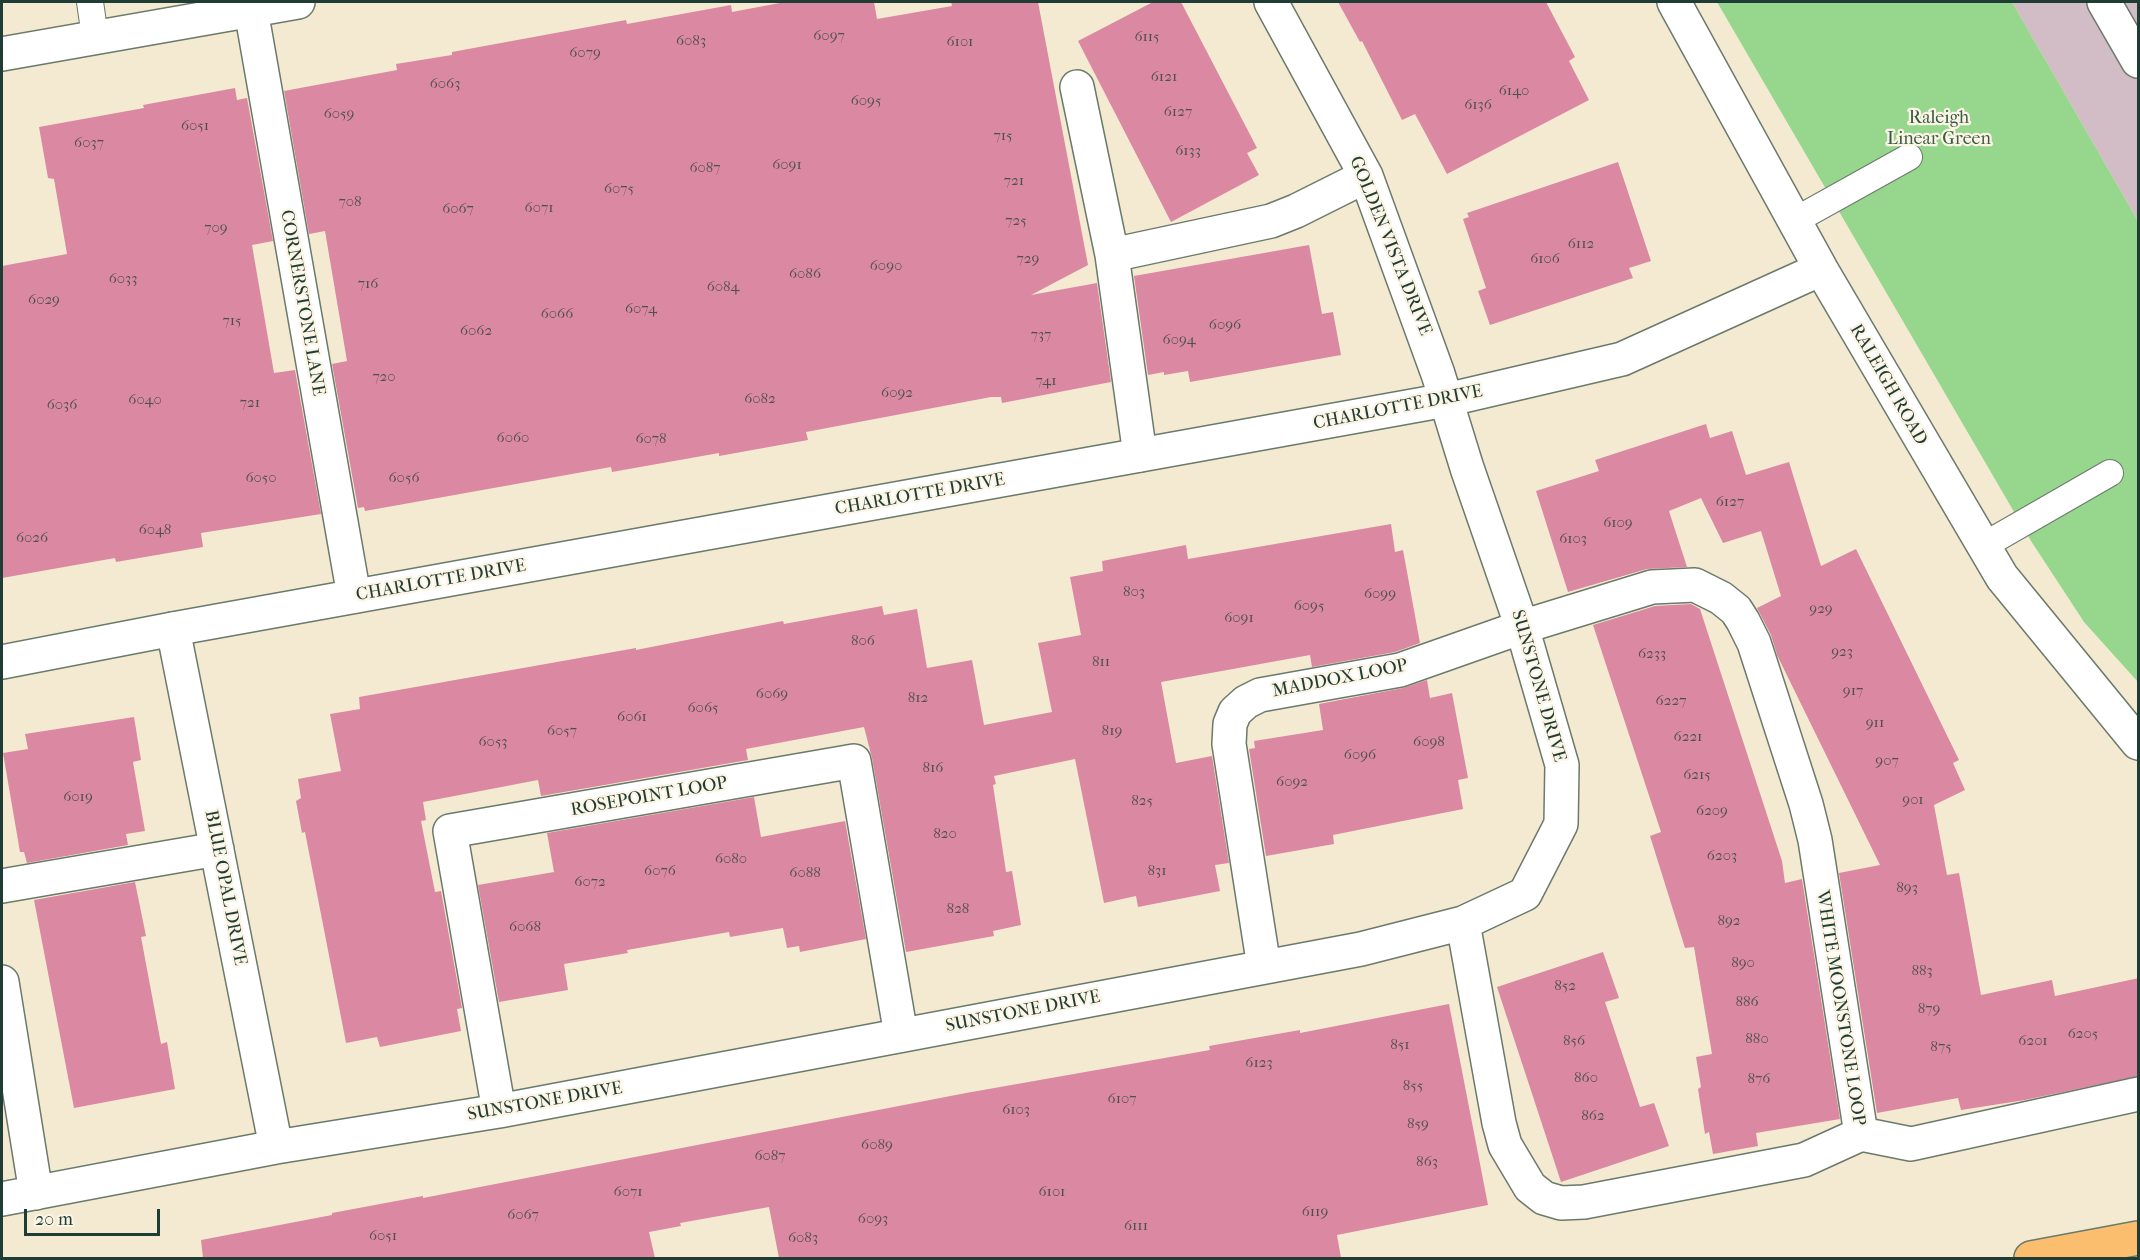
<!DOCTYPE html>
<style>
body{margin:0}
#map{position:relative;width:2140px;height:1260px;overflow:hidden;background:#f4ead1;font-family:"IM FELL French Canon",serif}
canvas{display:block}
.frame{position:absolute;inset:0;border:3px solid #1f3d34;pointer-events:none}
.scale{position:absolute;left:24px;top:1209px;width:136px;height:27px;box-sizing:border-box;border:3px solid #1f3d34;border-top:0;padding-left:8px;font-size:18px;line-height:21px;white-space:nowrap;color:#1f3d34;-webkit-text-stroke:4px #fcf5e5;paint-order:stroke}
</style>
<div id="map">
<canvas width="2140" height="1260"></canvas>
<div class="frame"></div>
<div class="scale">20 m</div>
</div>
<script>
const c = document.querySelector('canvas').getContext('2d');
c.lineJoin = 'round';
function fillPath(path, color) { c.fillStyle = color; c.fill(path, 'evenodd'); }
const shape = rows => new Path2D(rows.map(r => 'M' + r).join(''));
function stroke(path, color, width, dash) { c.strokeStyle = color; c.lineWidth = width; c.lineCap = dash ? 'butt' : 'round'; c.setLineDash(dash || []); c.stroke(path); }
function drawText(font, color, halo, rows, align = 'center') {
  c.font = font + ' "IM FELL French Canon",serif'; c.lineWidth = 4.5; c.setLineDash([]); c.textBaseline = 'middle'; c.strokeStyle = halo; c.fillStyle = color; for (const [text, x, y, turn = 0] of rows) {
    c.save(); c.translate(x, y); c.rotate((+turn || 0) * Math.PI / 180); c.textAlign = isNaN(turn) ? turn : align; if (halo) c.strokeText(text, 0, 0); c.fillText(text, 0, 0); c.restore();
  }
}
const industrial = shape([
 [2012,2,2138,2,2138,221]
]);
const green = shape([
 [1717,2,2012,2,2138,221,2138,682,2084,622,2031,541]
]);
const building = shape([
 [785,2,874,2,877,19,952,6,951,2,1038,2,1088,265,1031,295,1097,283,1111,382,1002,403,1001,397,991,397,806,432,808,440,719,456,719,453,612,472,611,467,365,511,364,507,358,508,332,364,347,361,325,231,309,234,284,91,397,70,396,64,452,55,452,52,626,20,627,24,731,5,732,12],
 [1153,2,1181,2,1257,148,1247,153,1259,175,1171,222,1078,41],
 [1338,2,1546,2,1575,57,1569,61,1589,100,1447,174,1415,114,1402,120,1362,41,1360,42],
 [235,88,237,100,247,98,273,241,252,245,274,373,295,370,321,514,201,533,203,547,116,562,115,558,2,578,2,266,67,254,54,179,48,178,39,127,144,108,143,105],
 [1618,162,1651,261,1629,268,1633,278,1490,325,1478,291,1486,288,1463,219,1469,217,1467,213],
 [1309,245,1322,314,1333,312,1341,355,1190,382,1188,371,1164,375,1164,372,1148,375,1134,276],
 [1706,424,1710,438,1732,431,1746,475,1789,462,1821,566,1856,549,1959,760,1953,763,1965,790,1934,805,1947,875,1959,873,1981,995,2052,980,2055,996,2139,978,2139,1076,2025,1100,1961,1110,1958,1098,1877,1113,1839,873,1880,865,1777,655,1771,635,1757,608,1781,596,1761,531,1723,543,1701,498,1669,511,1687,567,1647,569,1568,592,1536,491,1599,471,1595,460],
 [1391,524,1395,552,1403,550,1420,643,1395,652,1312,667,1310,655,1161,682,1176,763,1212,756,1229,863,1215,865,1220,891,1138,907,1136,896,1104,903,1075,759,994,776,996,784,993,785,1006,872,1012,871,1021,925,993,931,994,936,906,952,872,758,864,727,746,749,748,760,541,796,538,780,423,802,426,820,421,821,435,892,441,891,462,1008,457,1009,461,1031,380,1047,377,1037,346,1043,305,832,302,833,296,801,301,798,298,779,341,771,330,714,360,709,359,697,636,648,636,650,783,621,784,624,882,606,884,615,917,609,927,668,972,660,984,725,1052,712,1038,643,1081,635,1070,577,1103,571,1102,561,1186,545,1188,559],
 [1691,604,1700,609,1782,861,1785,883,1802,879,1840,1119,1756,1133,1758,1146,1713,1154,1709,1132,1705,1134,1698,1089,1701,1087,1696,1057,1712,1054,1694,947,1685,948,1650,836,1661,832,1593,625,1655,606],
 [1427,680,1430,698,1452,693,1468,778,1458,780,1463,809,1333,835,1334,844,1266,856,1249,749,1255,748,1254,741,1323,730,1319,704,1403,688],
 [134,717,141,760,133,762,145,831,126,834,128,845,27,863,24,852,20,852,3,753,28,749,25,734],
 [754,797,761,837,845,821,866,939,800,952,799,946,787,948,783,928,730,937,729,932,627,950,628,953,564,964,568,990,499,1002,478,885,554,872,547,833],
 [135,882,146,936,141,937,161,1044,167,1042,175,1089,74,1108,34,900],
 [1603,952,1619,998,1605,1002,1640,1107,1654,1103,1669,1146,1561,1182,1497,987],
 [1449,1004,1488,1205,1337,1235,1341,1258,779,1258,769,1207,680,1223,681,1226,649,1232,655,1258,203,1258,201,1240,332,1215,332,1213,423,1196,423,1198,966,1093,1210,1050,1209,1046,1300,1030,1300,1033]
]);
const service = shape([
 [90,2,95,37],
 [1794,221,1909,157],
 [1983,546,2110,473]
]);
const minor = shape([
 [251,10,354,596],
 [2,54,298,2],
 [1077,87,1112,255,1140,455],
 [1112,255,1271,221,1296,211,1366,176],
 [173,629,276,1147],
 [2,886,217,849],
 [1463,923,1499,1123,1505,1145,1530,1187,1544,1198,1561,1203,1584,1202,1804,1160,1861,1134],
 [1264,967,1229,744,1230,724,1235,712,1246,702,1260,695,1400,670,1522,627,1652,587,1695,585,1721,598,1736,610,1743,621,1754,643,1806,804,1815,840,1861,1134],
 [2,982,36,1193],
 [499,1111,450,831,854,761,901,1035],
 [1861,1134,1911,1144,2138,1094],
 [2,1199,276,1147,499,1111,1361,949,1463,923,1525,894,1561,824,1562,765,1522,627,1467,468,1438,374,1366,176,1271,2]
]);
const tertiary = shape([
 [1674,2,1821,269,2002,577,2138,743],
 [2104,2,2138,61],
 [2,662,173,629,1446,400,1622,359,1821,269]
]);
const motorway = shape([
 [2031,1258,2138,1238]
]);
const numberNames = [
 ["6097",829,36],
 ["6115",1147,37],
 ["6083",691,41],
 ["6101",960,42],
 ["6079",585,53],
 ["6121",1164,77],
 ["6063",445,84],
 ["6140",1514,91],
 ["6095",866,101],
 ["6136",1478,105],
 ["6127",1178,112],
 ["6059",339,114],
 ["6051",195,126],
 ["715",1003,136],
 ["6037",89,143],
 ["6133",1188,151],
 ["6091",787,165],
 ["6087",705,168],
 ["721",1014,181],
 ["6075",619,189],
 ["708",350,202],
 ["6071",539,208],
 ["6067",458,209],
 ["725",1016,221],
 ["709",216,228],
 ["6112",1581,244],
 ["729",1028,259],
 ["6106",1545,259],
 ["6090",886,266],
 ["6086",805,274],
 ["6033",123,279],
 ["716",368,284],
 ["6084",723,287],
 ["6029",44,300],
 ["6074",641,309],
 ["6066",557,314],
 ["715",232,321],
 ["6096",1225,325],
 ["6062",476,331],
 ["737",1041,335],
 ["6094",1179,340],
 ["720",384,377],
 ["741",1046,381],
 ["6092",897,393],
 ["6082",760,399],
 ["6040",145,400],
 ["721",250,403],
 ["6036",62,405],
 ["6060",513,438],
 ["6078",651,439],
 ["6050",261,478],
 ["6056",404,478],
 ["6127",1730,502],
 ["6109",1618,523],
 ["6048",155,530],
 ["6026",32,538],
 ["6103",1573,539],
 ["803",1134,592],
 ["6099",1380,594],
 ["6095",1309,606],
 ["929",1821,609],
 ["6091",1239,618],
 ["806",863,641],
 ["923",1842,652],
 ["6233",1652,654],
 ["811",1101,662],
 ["917",1853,691],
 ["6069",772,694],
 ["812",918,698],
 ["6227",1671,701],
 ["6065",703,708],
 ["6061",632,717],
 ["911",1875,723],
 ["6057",562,731],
 ["819",1112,731],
 ["6221",1688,737],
 ["6053",493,742],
 ["6098",1429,742],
 ["6096",1360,755],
 ["907",1887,761],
 ["816",933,768],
 ["6215",1697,775],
 ["6092",1292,782],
 ["6019",78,797],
 ["901",1913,800],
 ["825",1142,801],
 ["6209",1712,811],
 ["820",945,834],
 ["6203",1722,856],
 ["6080",731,859],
 ["6076",660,871],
 ["831",1157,871],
 ["6088",805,873],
 ["6072",590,882],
 ["893",1907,888],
 ["828",958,909],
 ["892",1729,921],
 ["6068",525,927],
 ["890",1743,963],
 ["883",1922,971],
 ["852",1565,986],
 ["886",1747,1002],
 ["879",1929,1009],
 ["6205",2083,1034],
 ["880",1757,1039],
 ["856",1574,1041],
 ["6201",2033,1041],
 ["851",1400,1045],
 ["875",1941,1047],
 ["6123",1259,1063],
 ["860",1586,1078],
 ["876",1759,1079],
 ["855",1413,1086],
 ["6107",1122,1099],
 ["6103",1016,1110],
 ["862",1593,1116],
 ["859",1418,1124],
 ["6089",877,1145],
 ["6087",770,1156],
 ["863",1427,1162],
 ["6071",628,1192],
 ["6101",1052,1192],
 ["6119",1315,1212],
 ["6067",523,1215],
 ["6093",873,1219],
 ["6111",1136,1226],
 ["6051",383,1236],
 ["6083",803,1238]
];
const parkNames = [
 ["Raleigh",1939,119],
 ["Linear Green",1939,140]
];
const streetNames = [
 ["GOLDEN VISTA DRIVE",1390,246,68],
 ["CORNERSTONE LANE",302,303,80],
 ["RALEIGH ROAD",1888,385,60],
 ["CHARLOTTE DRIVE",1398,408,-11],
 ["CHARLOTTE DRIVE",920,495,-10],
 ["CHARLOTTE DRIVE",441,581,-10],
 ["MADDOX LOOP",1340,679,-11],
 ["SUNSTONE DRIVE",1538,686,74],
 ["ROSEPOINT LOOP",649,797,-10],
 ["BLUE OPAL DRIVE",225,888,79],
 ["WHITE MOONSTONE LOOP",1840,1008,81],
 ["SUNSTONE DRIVE",1023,1012,-11],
 ["SUNSTONE DRIVE",545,1102,-10]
];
fillPath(industrial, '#d2bdc6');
fillPath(green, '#96d78d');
fillPath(building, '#db88a3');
stroke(service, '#6a7a6b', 28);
stroke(minor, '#6a7a6b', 36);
stroke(tertiary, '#6a7a6b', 36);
stroke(motorway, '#6a7a6b', 36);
stroke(service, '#fff', 26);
stroke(minor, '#fff', 33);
stroke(tertiary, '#fff', 33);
stroke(motorway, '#fbbd6e', 33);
drawText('15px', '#4e5050', null, numberNames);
drawText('18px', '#375c46', '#fcf5e5', parkNames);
drawText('18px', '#1f3d34', '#fcf5e5', streetNames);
</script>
